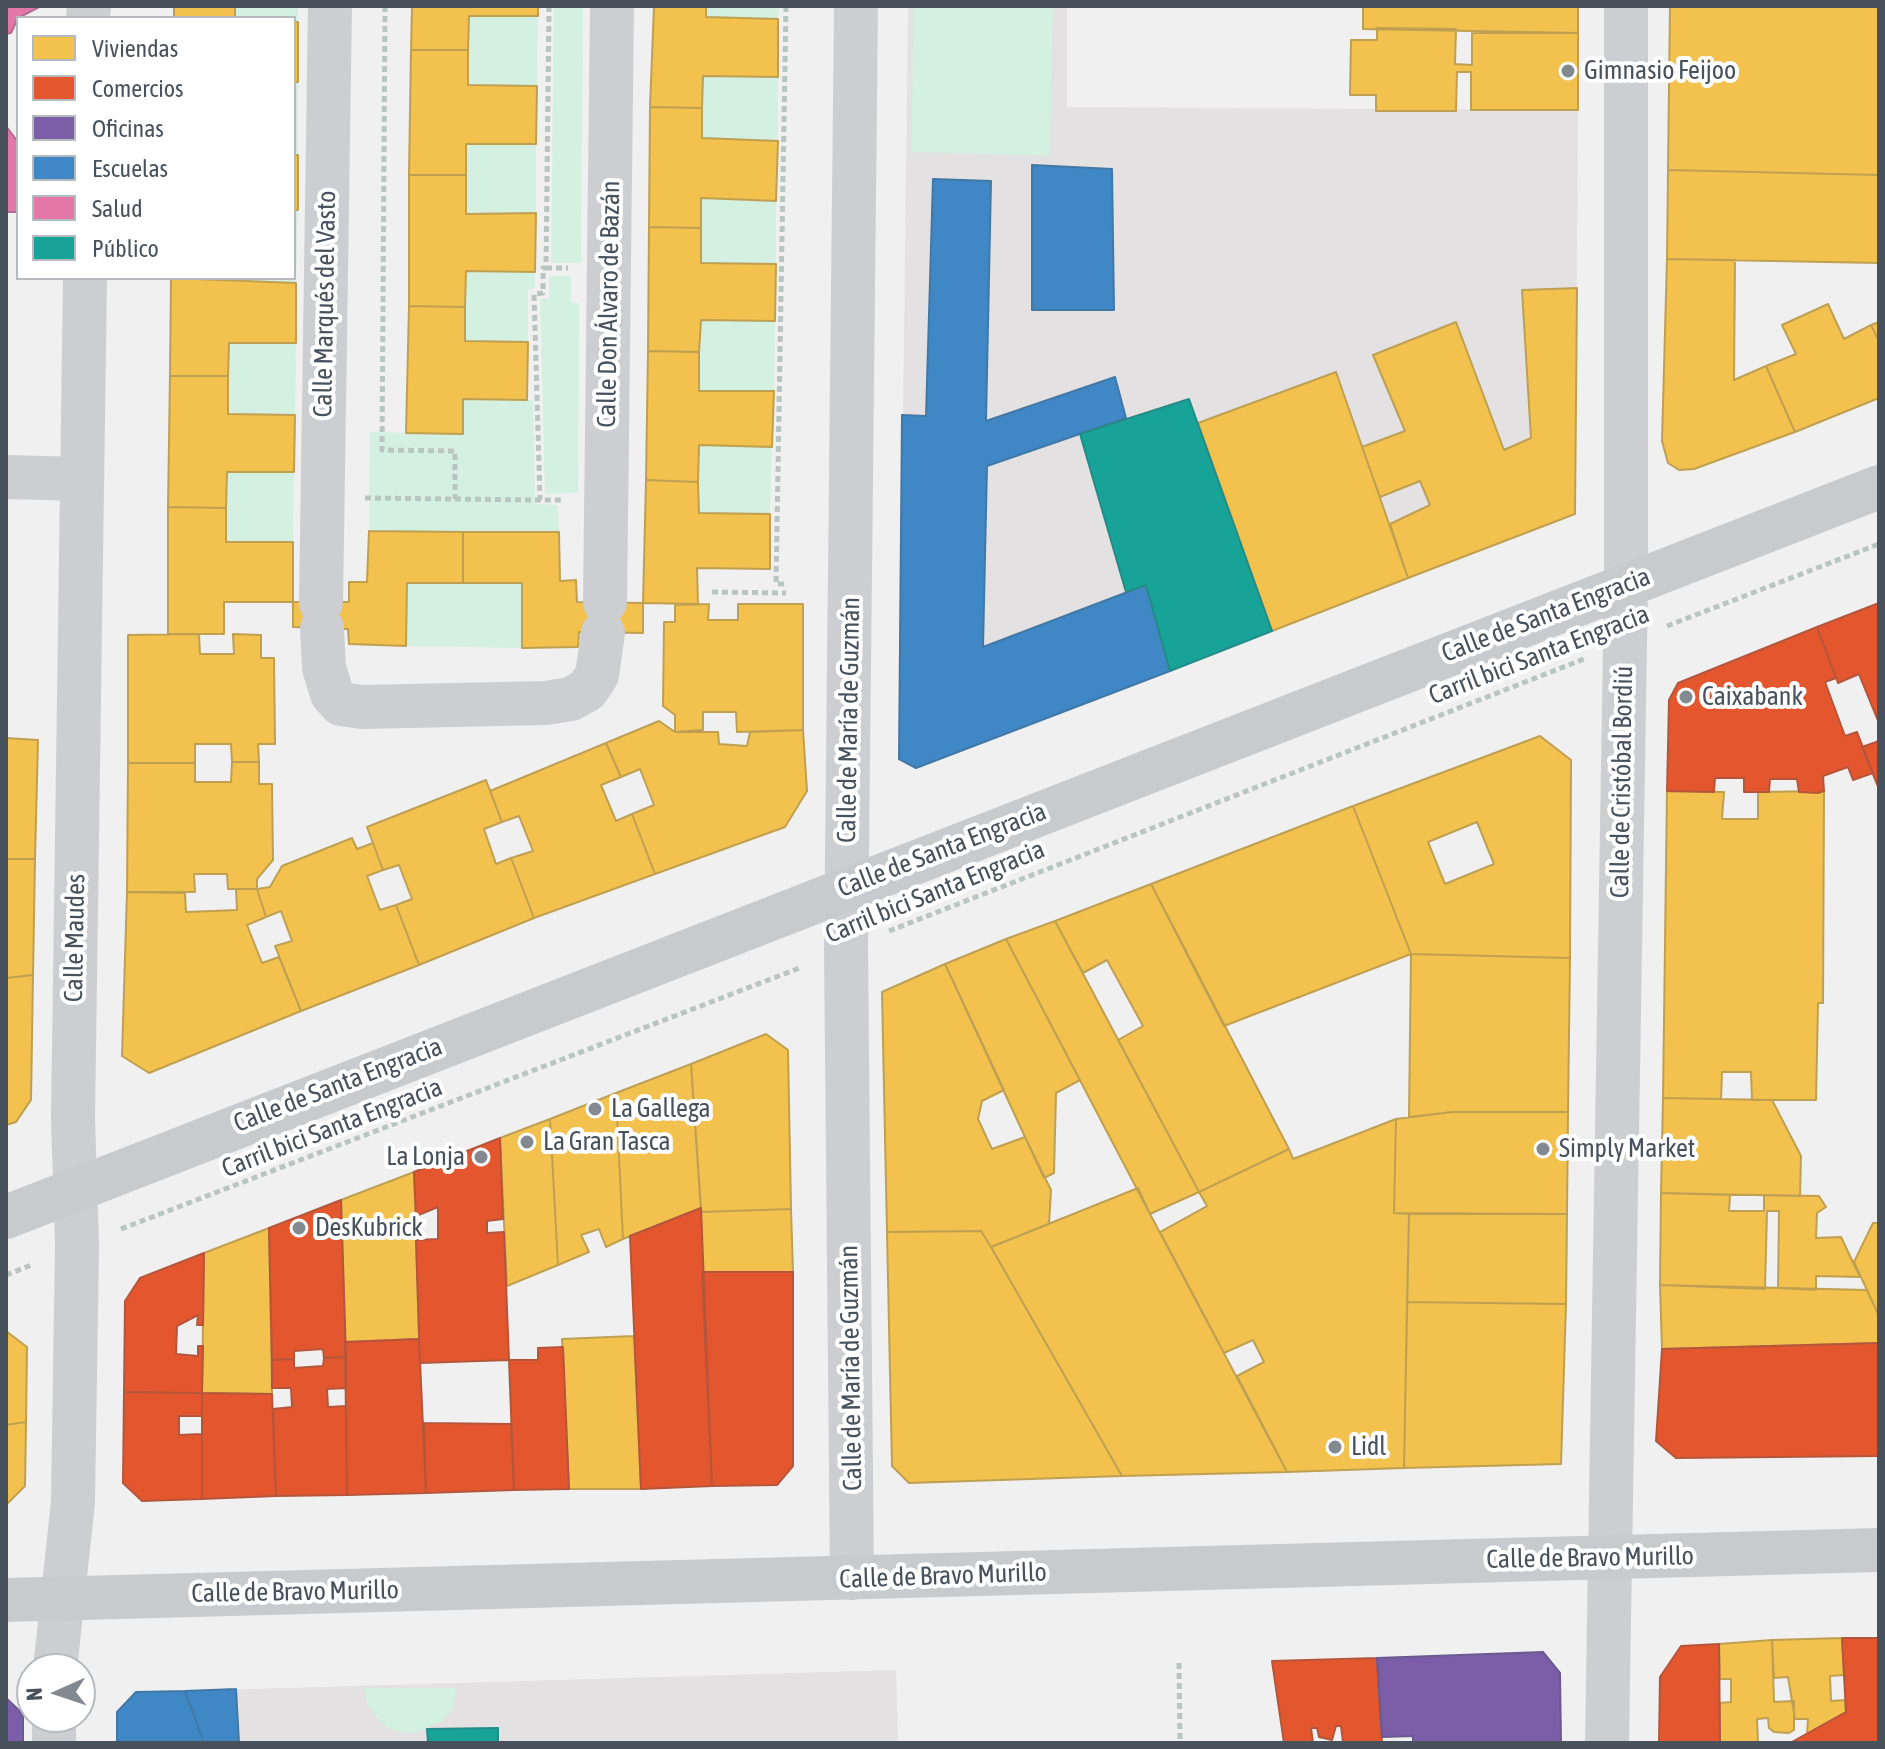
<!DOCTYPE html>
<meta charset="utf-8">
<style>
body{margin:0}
#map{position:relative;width:1885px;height:1749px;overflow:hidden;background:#f1f0f0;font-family:"Asap Condensed",sans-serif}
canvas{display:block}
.frame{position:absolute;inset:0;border:8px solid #47525d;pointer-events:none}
.legend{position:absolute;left:16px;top:16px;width:280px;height:264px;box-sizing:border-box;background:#fff;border:2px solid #b5babe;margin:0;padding:10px 14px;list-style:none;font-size:24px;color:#47525d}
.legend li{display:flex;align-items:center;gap:16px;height:40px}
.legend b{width:40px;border:2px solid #b5babe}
.north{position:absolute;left:16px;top:1653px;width:80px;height:80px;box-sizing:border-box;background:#fff;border:2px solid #b5babe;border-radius:50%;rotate:267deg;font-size:22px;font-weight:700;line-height:32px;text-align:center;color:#47525d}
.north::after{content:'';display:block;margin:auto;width:28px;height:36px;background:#828990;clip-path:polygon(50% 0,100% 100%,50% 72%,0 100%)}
</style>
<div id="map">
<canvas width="1885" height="1749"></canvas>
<div class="frame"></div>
<ul class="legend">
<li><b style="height:22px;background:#f2c14e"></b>Viviendas</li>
<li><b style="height:22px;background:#e4572e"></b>Comercios</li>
<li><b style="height:22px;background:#7b5ea7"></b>Oficinas</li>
<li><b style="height:22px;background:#3f88c5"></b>Escuelas</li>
<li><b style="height:22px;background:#e377a8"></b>Salud</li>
<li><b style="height:22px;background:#17a398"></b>Público</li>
</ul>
<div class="north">N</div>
</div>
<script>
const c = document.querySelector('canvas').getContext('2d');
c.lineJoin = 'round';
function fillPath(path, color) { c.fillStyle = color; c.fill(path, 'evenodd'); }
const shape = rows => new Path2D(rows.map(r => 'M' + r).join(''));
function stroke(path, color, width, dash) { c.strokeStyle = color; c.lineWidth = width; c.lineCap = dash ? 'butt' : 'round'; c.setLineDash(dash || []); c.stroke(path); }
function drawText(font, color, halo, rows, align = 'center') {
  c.font = font + ' "Asap Condensed",sans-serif'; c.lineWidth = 8; c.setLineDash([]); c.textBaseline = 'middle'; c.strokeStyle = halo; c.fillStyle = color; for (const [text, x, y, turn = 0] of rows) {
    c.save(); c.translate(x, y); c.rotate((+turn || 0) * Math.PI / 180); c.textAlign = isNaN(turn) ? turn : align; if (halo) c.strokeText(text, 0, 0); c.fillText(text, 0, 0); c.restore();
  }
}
const education = shape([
 [908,6,1067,6,1067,107,1578,110,1575,514,1170,671,899,759],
 [896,1670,898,1743,204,1743,185,1691]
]);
const green = shape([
 [235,6,298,6,298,22,294,18,235,18],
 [554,6,583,6,581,263,551,263],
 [706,6,779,6,778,19,706,17],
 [914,6,1053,6,1050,156,911,152],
 [469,16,538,16,537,86,468,85],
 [703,76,778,77,778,141,702,138],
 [294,82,298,82,298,155,294,155],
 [466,144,536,144,536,213,466,214],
 [701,198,776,201,776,264,701,263],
 [294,210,298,210,296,283,229,283,229,278,294,278],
 [466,271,535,272,535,288,528,289,528,342,465,341],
 [549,276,571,276,571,303,579,303,578,493,545,494,540,299,549,299],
 [701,320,775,321,774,391,699,391],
 [229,343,296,343,295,415,228,414],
 [463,399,533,400,535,504,558,505,559,532,369,531,370,432,462,434],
 [699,445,772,447,770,514,699,513],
 [227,472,294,472,293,542,226,542],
 [407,583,522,583,522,648,406,646],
 [364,1688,456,1688,453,1709,443,1721,417,1732,402,1733,388,1728,376,1717,367,1705]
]);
const homes = shape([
 [174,6,235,6,235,18,174,18,174,6],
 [412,6,538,6,538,16,469,16,468,50,411,50,412,6],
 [654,6,706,6,706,17,778,19,778,77,703,76,702,108,650,107,654,6],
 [1363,6,1578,6,1578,33,1363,29,1363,6],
 [1670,6,1879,6,1879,175,1668,170,1670,6],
 [294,22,298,22,298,82,294,82,294,22],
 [1377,28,1456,29,1455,64,1472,65,1472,33,1578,33,1578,110,1471,110,1471,72,1457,72,1456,111,1376,111,1376,95,1350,95,1351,40,1377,40,1377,28],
 [411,50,468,50,468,85,537,86,536,144,466,144,466,175,409,175,411,50],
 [650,107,702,108,702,138,778,141,776,201,701,198,701,228,649,227,650,107],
 [294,155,298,155,298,210,294,210,294,155],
 [1668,170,1879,175,1879,263,1667,259,1668,170],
 [409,175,466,175,466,214,536,213,535,272,466,271,465,307,409,306,409,175],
 [649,227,701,228,701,263,776,264,775,321,701,320,699,352,648,351,649,227],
 [1667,259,1735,260,1734,380,1766,366,1795,432,1694,469,1679,470,1668,463,1662,441,1667,259],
 [171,278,296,283,296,343,229,343,228,376,170,376,171,278],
 [1577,288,1575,514,1408,578,1390,524,1430,505,1420,481,1380,497,1362,447,1405,431,1373,355,1456,322,1504,450,1531,438,1522,290,1577,288],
 [1828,304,1844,339,1871,325,1879,341,1879,398,1795,432,1766,366,1796,354,1782,325,1828,304],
 [409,306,465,307,465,341,528,342,527,400,463,399,463,434,406,433,409,306],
 [1879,322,1879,341,1871,325,1879,322],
 [648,351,699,352,699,391,774,391,772,447,699,445,698,482,646,480,648,351],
 [1336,372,1408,578,1272,631,1198,423,1336,372],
 [170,376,228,376,228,414,295,415,294,472,227,472,226,508,168,507,170,376],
 [646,480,698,482,699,513,770,514,770,569,697,568,698,604,643,603,646,480],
 [168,507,226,508,226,542,293,542,293,602,224,602,224,634,168,634,168,507],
 [369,531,463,532,463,583,407,583,406,646,349,644,348,629,293,627,293,602,349,602,349,582,367,582,369,531],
 [463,532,559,532,560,581,576,580,577,602,643,603,643,633,579,632,578,647,522,648,522,583,463,583,463,532],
 [709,604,708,620,738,620,738,604,803,604,803,730,737,732,736,712,703,712,703,730,675,732,675,715,663,706,664,622,675,622,675,605,709,604],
 [199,634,200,654,234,654,233,634,261,635,261,658,274,658,275,744,258,744,259,762,232,762,231,744,195,744,195,763,128,763,128,635,199,634],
 [659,721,675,732,718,732,719,744,747,746,750,732,803,730,807,791,785,827,655,874,632,814,654,805,640,769,621,777,606,743,659,721],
 [1540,736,1571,760,1570,958,1411,954,1353,806,1540,736],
 [1477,822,1494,864,1445,884,1428,842,1477,822],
 [6,738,38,740,35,859,6,859,6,738],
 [606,743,621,777,601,785,616,821,632,814,655,874,534,918,511,858,533,851,519,816,502,822,490,791,606,743],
 [232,762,259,762,259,784,272,784,273,860,257,879,257,889,228,889,227,874,194,874,195,892,127,892,128,763,195,763,195,782,231,782,232,762],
 [486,780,502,822,484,829,496,864,511,858,534,918,419,965,396,905,412,899,399,865,383,870,367,827,486,780],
 [1667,791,1724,792,1722,819,1758,819,1758,792,1824,791,1823,1003,1818,1003,1816,1100,1752,1100,1751,1072,1722,1072,1721,1099,1663,1098,1667,791],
 [1353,806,1411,954,1224,1026,1151,884,1353,806],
 [352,838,357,849,373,843,383,870,367,876,380,910,396,905,419,965,301,1011,275,946,292,941,281,911,266,917,257,889,270,887,282,866,352,838],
 [6,859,35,859,33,975,6,978,6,859],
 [1151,884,1289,1149,1199,1192,1118,1040,1143,1026,1107,960,1083,973,1055,921,1151,884],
 [236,889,257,889,266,917,247,925,262,963,279,957,301,1011,149,1073,122,1056,127,892,185,893,186,912,237,910,236,889],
 [1055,921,1199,1192,1150,1214,1006,939,1055,921],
 [1006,939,1080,1080,1056,1093,1054,1173,1044,1178,945,964,1006,939],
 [1411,954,1570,958,1568,1112,1452,1112,1409,1117,1411,954],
 [945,964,1004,1090,982,1101,978,1119,992,1149,1025,1137,1051,1190,1049,1224,991,1247,981,1231,887,1232,882,992,945,964],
 [33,975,31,1100,16,1122,6,1125,6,978,33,975],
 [766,1034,788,1050,791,1209,701,1212,691,1064,766,1034],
 [691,1064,701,1208,623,1239,616,1093,691,1064],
 [616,1093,623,1239,606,1247,599,1229,581,1235,589,1252,558,1265,550,1119,616,1093],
 [1663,1098,1772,1100,1801,1156,1800,1196,1661,1193,1663,1098],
 [1452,1112,1568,1112,1567,1214,1394,1213,1396,1119,1452,1112],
 [550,1119,558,1265,507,1286,500,1138,550,1119],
 [1396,1119,1394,1213,1409,1214,1404,1468,1287,1472,1237,1376,1264,1362,1253,1340,1224,1353,1160,1232,1207,1206,1199,1192,1289,1149,1293,1159,1396,1119],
 [414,1172,419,1339,345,1342,341,1200,414,1172],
 [1138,1188,1150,1214,1287,1472,1122,1476,991,1247,1138,1188],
 [1661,1193,1730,1195,1729,1211,1764,1211,1764,1195,1819,1196,1826,1207,1817,1213,1816,1238,1841,1237,1860,1277,1816,1276,1816,1290,1778,1288,1779,1211,1767,1211,1765,1289,1660,1285,1661,1193],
 [791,1209,793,1272,702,1272,701,1212,791,1209],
 [1409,1214,1567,1214,1566,1304,1407,1302,1409,1214],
 [1873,1223,1879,1223,1879,1316,1854,1262,1873,1223],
 [269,1228,272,1394,202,1393,204,1253,269,1228],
 [981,1231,991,1247,1122,1476,909,1483,892,1466,887,1232,981,1231],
 [1660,1285,1867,1290,1879,1316,1879,1343,1662,1349,1660,1285],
 [1407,1302,1566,1304,1561,1464,1404,1468,1407,1302],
 [6,1331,27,1347,26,1422,6,1425,6,1331],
 [634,1336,641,1489,569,1489,562,1339,634,1336],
 [26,1422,25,1486,6,1505,6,1425,26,1422],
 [1842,1638,1844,1675,1830,1676,1831,1701,1845,1700,1846,1712,1807,1734,1808,1719,1795,1719,1788,1677,1774,1678,1772,1640,1842,1638],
 [1772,1640,1774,1702,1794,1701,1794,1730,1789,1733,1774,1732,1769,1728,1768,1718,1757,1719,1758,1743,1720,1743,1720,1703,1731,1702,1731,1679,1720,1679,1719,1644,1772,1640]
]);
const shops = shape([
 [1879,603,1879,723,1859,674,1838,683,1817,627,1879,603],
 [1817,627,1836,678,1825,682,1845,736,1857,732,1873,773,1853,780,1848,767,1823,776,1824,791,1818,793,1799,792,1797,779,1770,779,1769,792,1744,792,1744,778,1715,778,1714,792,1667,791,1669,700,1678,683,1817,627],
 [1879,741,1879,789,1862,747,1879,741],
 [500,1138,503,1219,487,1221,487,1233,504,1232,509,1360,420,1363,416,1240,438,1239,438,1207,416,1216,414,1172,500,1138],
 [341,1200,346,1357,324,1358,323,1349,294,1351,294,1359,272,1360,269,1228,341,1200],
 [701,1208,712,1486,641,1489,630,1236,701,1208],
 [204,1253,203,1325,197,1325,198,1315,177,1326,176,1354,198,1356,198,1346,203,1346,202,1393,124,1392,125,1301,140,1278,204,1253],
 [702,1272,793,1272,793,1466,777,1485,712,1486,702,1272],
 [419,1339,426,1493,347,1495,345,1342,419,1339],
 [1879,1343,1879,1456,1676,1458,1656,1441,1662,1349,1879,1343],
 [563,1347,569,1489,514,1490,509,1360,538,1360,538,1348,563,1347],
 [346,1357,346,1388,327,1389,328,1407,346,1406,347,1495,276,1496,273,1409,292,1407,291,1388,272,1388,272,1360,294,1359,294,1368,323,1366,324,1358,346,1357],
 [124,1392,202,1393,202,1416,179,1416,179,1435,202,1434,202,1499,142,1501,123,1483,124,1392],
 [202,1393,272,1394,276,1496,202,1499,202,1393],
 [424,1423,511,1424,514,1490,426,1493,424,1423],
 [1842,1638,1879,1638,1879,1743,1790,1743,1846,1712,1842,1638],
 [1719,1644,1720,1743,1659,1743,1660,1677,1681,1646,1719,1644],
 [1377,1658,1382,1743,1343,1743,1341,1726,1336,1726,1332,1740,1319,1737,1317,1728,1311,1728,1313,1743,1284,1743,1272,1661,1377,1658]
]);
const offices = shape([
 [1543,1652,1560,1673,1561,1743,1413,1743,1413,1736,1382,1737,1377,1658,1543,1652],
 [6,1698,23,1714,23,1743,6,1743,6,1698]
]);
const schools = shape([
 [1032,165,1112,169,1114,310,1032,310,1032,165],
 [933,179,991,181,986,421,1115,377,1126,418,987,466,983,647,1146,585,1170,671,916,768,899,759,902,415,926,416,933,179],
 [236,1689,239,1743,204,1743,185,1691,236,1689],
 [185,1691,204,1743,117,1743,117,1712,136,1692,185,1691]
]);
const health = shape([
 [6,6,41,6,18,18,11,33,6,34,6,6],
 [6,126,18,142,18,212,6,212,6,126]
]);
const public = shape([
 [1189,399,1272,631,1170,671,1146,585,1126,592,1080,434,1189,399],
 [498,1728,498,1743,428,1743,427,1729,498,1728]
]);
const path = shape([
 [385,6,382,450,455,451,455,499],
 [549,6,546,268,543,268,543,293,534,294,540,500,564,500],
 [786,6,776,584,787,584],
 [546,268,568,268],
 [365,498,540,500],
 [712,592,786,593],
 [1667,626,1879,544],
 [889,931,1584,659],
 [121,1229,802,967],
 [6,1275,34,1264],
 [1179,1663,1180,1743]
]);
const minor = shape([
 [88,18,89,6],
 [6,477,82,479],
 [605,602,612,6],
 [321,603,330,6],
 [322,628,324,668,332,694,341,704,362,707,546,703,571,699,587,690,597,675,603,633],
 [852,1578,846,948,856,6],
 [55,1669,73,1502,77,1245,73,1118,85,278],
 [54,1717,54,1743],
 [1607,1743,1626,583,1626,6]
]);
const major = shape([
 [6,1217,1879,487],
 [6,1600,1879,1550]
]);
const markers = [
 [1568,71,8,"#828990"],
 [1686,697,8,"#828990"],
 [595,1109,8,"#828990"],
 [527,1142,8,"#828990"],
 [1543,1149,8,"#828990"],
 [481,1157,8,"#828990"],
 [299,1228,8,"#828990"],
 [1335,1447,8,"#828990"]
];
const poiNames = [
 ["Gimnasio Feijoo",1584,71],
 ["Caixabank",1702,697],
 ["La Gallega",611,1109],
 ["La Gran Tasca",543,1142],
 ["Simply Market",1559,1149],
 ["La Lonja",465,1157,"right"],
 ["DesKubrick",315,1228],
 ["Lidl",1351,1447]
];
const streetNames = [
 ["Calle Marqués del Vasto",325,304,-89],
 ["Calle Don Álvaro de Bazán",609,304,-89],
 ["Calle de Santa Engracia",1546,615,-21],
 ["Carril bici Santa Engracia",1539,655,-21],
 ["Calle de María de Guzmán",849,720,-89],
 ["Calle de Cristóbal Bordiú",1622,782,-89],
 ["Calle de Santa Engracia",942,850,-21],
 ["Carril bici Santa Engracia",935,892,-22],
 ["Calle Maudes",75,938,-89],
 ["Calle de Santa Engracia",338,1085,-21],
 ["Carril bici Santa Engracia",332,1128,-21],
 ["Calle de María de Guzmán",851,1368,-91],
 ["Calle de Bravo Murillo",1590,1558,-1],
 ["Calle de Bravo Murillo",943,1576,-2],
 ["Calle de Bravo Murillo",295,1592,-1]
];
fillPath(education, '#e3e1e2');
fillPath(green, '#d4f0e0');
fillPath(homes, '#f2c14e');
stroke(homes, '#bfa052', 2);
fillPath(shops, '#e4572e');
stroke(shops, '#b5563c', 2);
fillPath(offices, '#7b5ea7');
stroke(offices, '#6b5a91', 2);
fillPath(schools, '#3f88c5');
stroke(schools, '#4178a6', 2);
fillPath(health, '#e377a8');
stroke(health, '#b46c92', 2);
fillPath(public, '#17a398');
stroke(public, '#258b86', 2);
stroke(path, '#b9c5c1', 5, [6, 4]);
stroke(minor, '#ccced1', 44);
stroke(major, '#c7cbce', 44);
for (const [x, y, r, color] of markers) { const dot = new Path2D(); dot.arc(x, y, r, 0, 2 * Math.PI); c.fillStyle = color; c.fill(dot); stroke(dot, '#fff', 3); }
drawText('26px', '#47525d', '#fff', poiNames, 'left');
drawText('26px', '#47525d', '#fff', streetNames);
</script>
